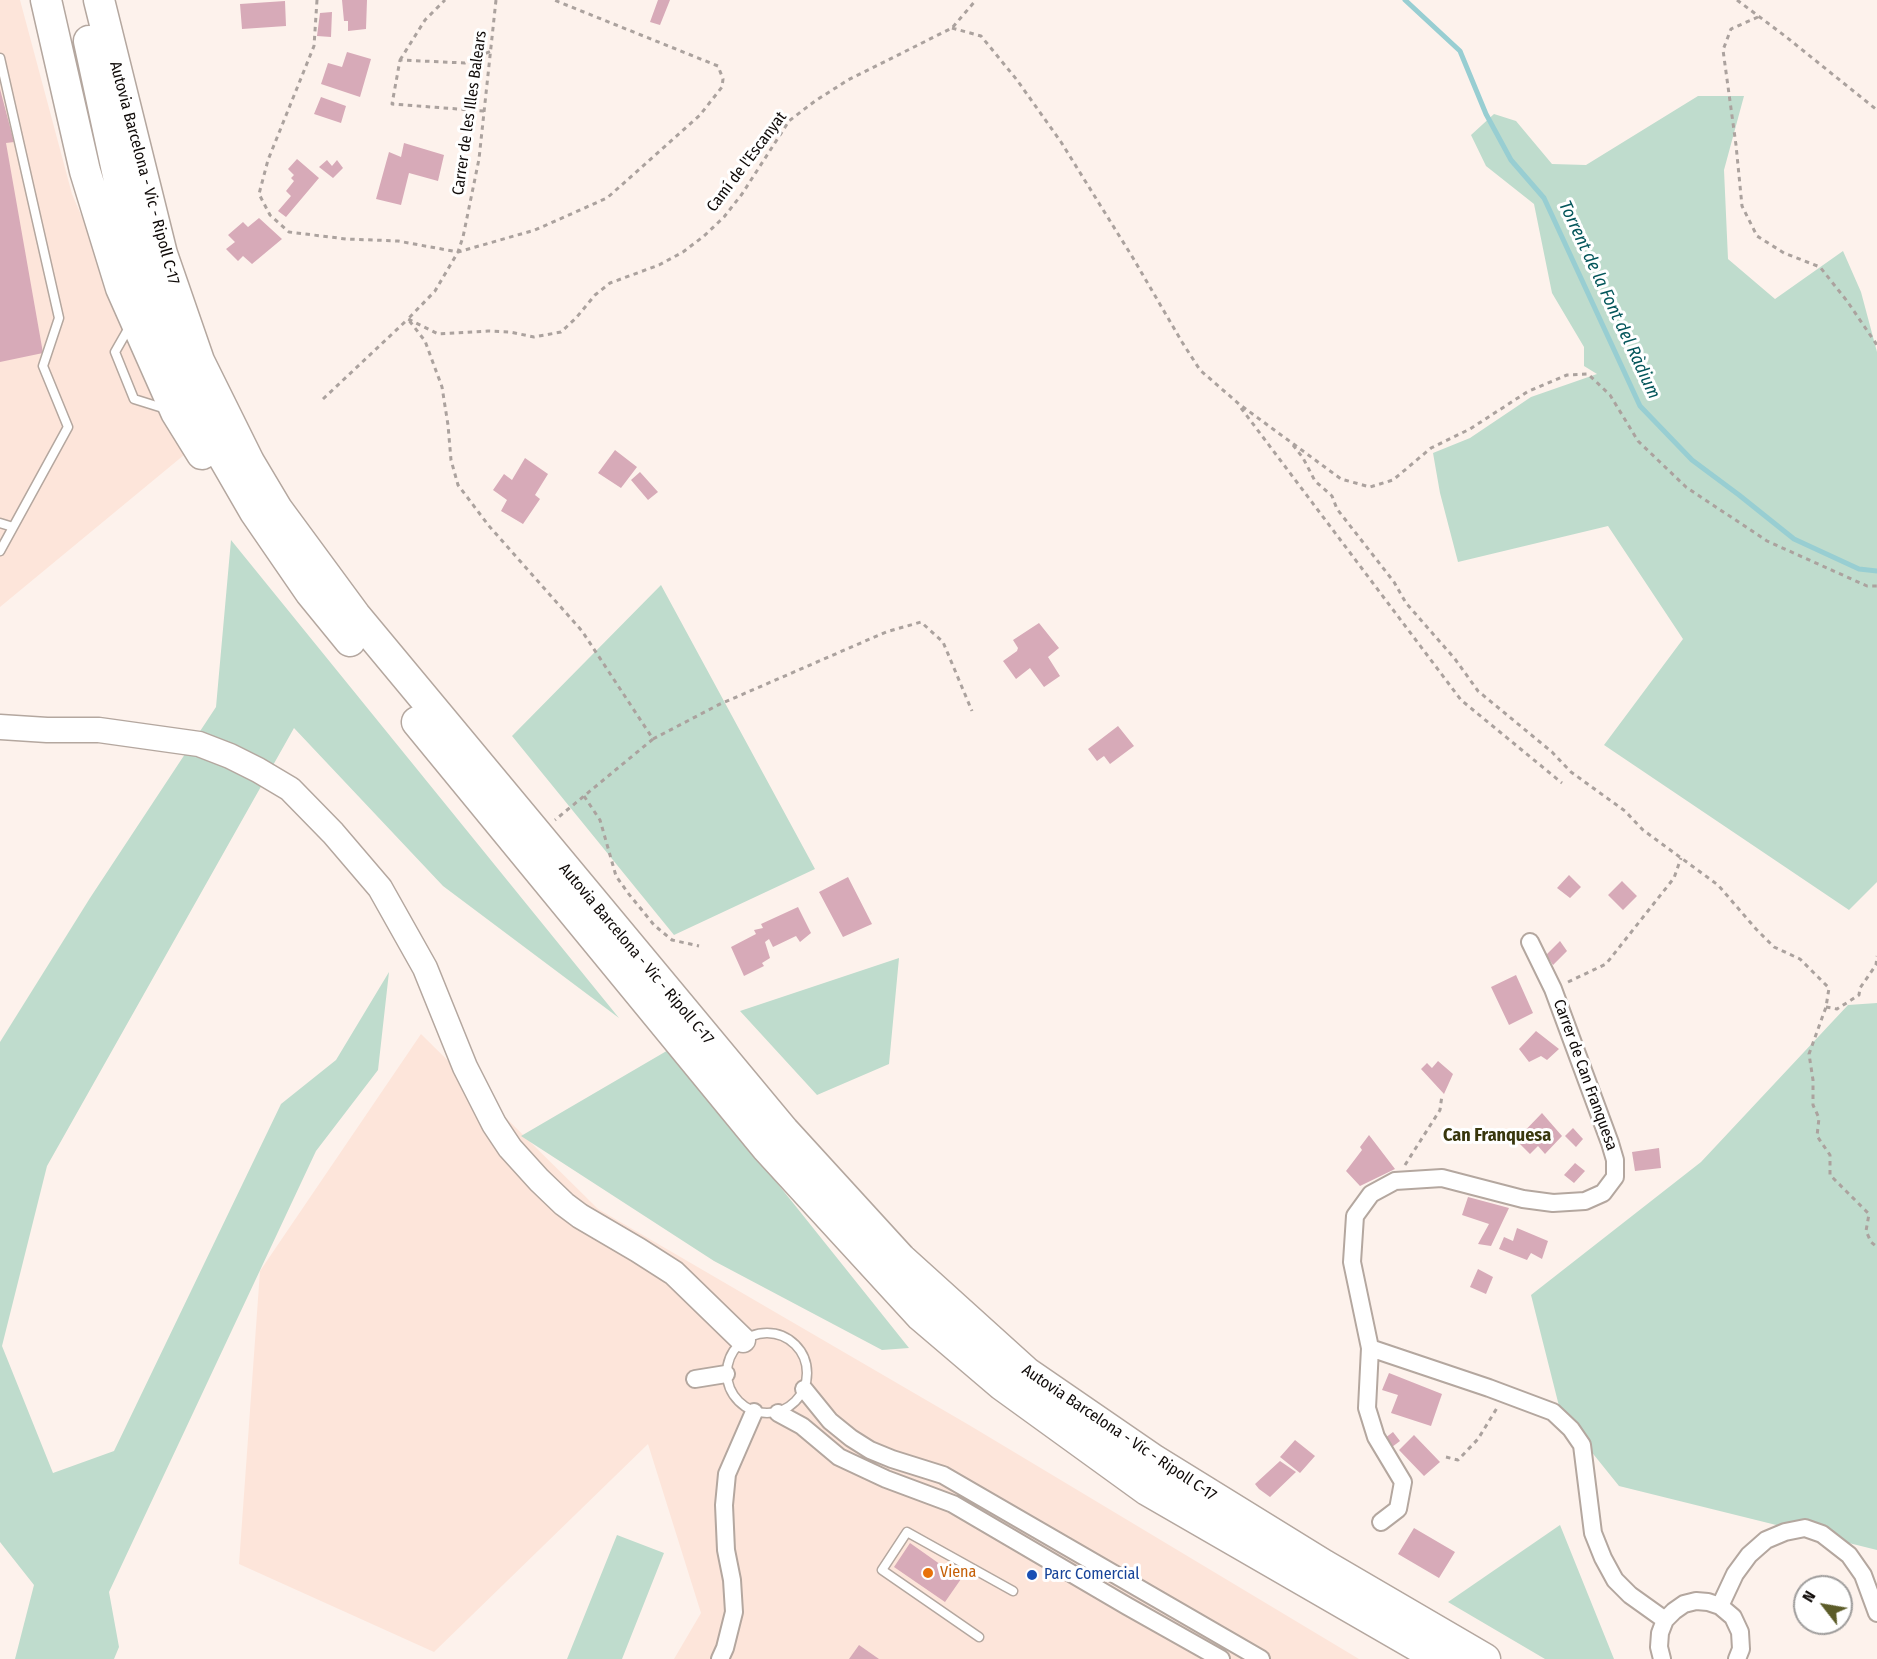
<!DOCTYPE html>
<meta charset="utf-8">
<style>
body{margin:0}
#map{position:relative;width:1877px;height:1659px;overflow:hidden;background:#fdf2ec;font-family:"Fira Sans Condensed",sans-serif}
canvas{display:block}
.north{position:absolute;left:1793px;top:1575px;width:60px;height:60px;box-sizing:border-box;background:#fff;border:2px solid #9f9d9c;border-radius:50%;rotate:301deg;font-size:16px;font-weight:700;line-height:24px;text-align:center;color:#0f0a08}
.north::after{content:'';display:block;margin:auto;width:21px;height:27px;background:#5c5c29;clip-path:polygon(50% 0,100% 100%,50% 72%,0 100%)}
</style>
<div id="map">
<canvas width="1877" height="1659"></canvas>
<div class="north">N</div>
</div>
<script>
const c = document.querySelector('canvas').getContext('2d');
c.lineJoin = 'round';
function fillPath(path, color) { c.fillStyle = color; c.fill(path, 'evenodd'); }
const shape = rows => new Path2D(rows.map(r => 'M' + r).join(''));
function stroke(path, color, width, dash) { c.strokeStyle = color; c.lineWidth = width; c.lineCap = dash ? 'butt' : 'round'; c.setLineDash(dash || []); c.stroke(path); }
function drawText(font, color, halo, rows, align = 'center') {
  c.font = font + ' "Fira Sans Condensed",sans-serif'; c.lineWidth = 6; c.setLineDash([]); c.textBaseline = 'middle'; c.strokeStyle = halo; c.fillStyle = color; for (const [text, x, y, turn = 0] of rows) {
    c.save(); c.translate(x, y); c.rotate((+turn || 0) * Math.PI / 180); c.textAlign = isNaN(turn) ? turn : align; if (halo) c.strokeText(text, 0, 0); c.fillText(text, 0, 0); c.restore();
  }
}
const industrial = shape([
 [0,0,20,0,72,194,184,455,0,607],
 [421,1034,598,1209,969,1425,1359,1659,674,1659,701,1613,648,1444,434,1652,239,1564,260,1271]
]);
const green = shape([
 [1698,96,1744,96,1724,170,1728,259,1775,299,1843,251,1861,292,1877,352,1877,882,1849,910,1604,745,1683,639,1608,526,1458,562,1440,493,1433,453,1470,438,1531,397,1597,374,1584,366,1584,347,1552,293,1534,204,1486,166,1471,135,1494,114,1516,121,1552,164,1586,165],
 [231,540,619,1018,443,886,294,728,47,1166,2,1346,53,1473,114,1451,281,1104,336,1060,389,972,378,1070,316,1151,109,1592,119,1647,114,1659,15,1659,34,1585,0,1542,0,1042,90,898,216,707],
 [661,585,815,869,674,935,512,736],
 [899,958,889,1064,817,1095,740,1011],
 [1877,1003,1877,1550,1619,1486,1561,1414,1531,1295,1701,1162,1848,1005],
 [670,1049,909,1348,882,1350,714,1261,521,1136],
 [1560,1525,1614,1659,1545,1659,1448,1602],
 [617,1535,664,1553,622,1659,567,1659]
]);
const stream = shape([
 [1405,0,1460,51,1486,114,1511,160,1544,198,1640,406,1692,460,1739,495,1794,539,1859,569,1877,571]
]);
const building = shape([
 [342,0,367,0,366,29,348,31,348,21,344,21],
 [658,0,670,0,660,25,650,22],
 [285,1,286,26,242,29,240,4],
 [332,12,331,37,317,36,320,13],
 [347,52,371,59,360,97,321,84,328,63,342,67],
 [0,89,14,142,6,143,43,353,0,362],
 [321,97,346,106,341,123,314,114],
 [404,143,444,155,438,181,409,173,401,205,376,199,389,152,401,157],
 [297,159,319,178,286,217,278,211,291,196,286,191,294,181,291,178,294,175,288,169],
 [327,160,332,166,337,160,343,168,333,178,319,167],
 [259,218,282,239,252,264,243,256,238,261,226,249,235,242,228,235,243,222,248,227],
 [615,450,637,467,621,488,598,473],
 [525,458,548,474,535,495,540,499,523,524,501,511,507,500,493,490,504,474,512,480],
 [640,472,658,492,648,500,631,480],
 [1039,623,1059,648,1048,657,1060,676,1044,687,1030,668,1016,679,1003,661,1017,651,1018,648,1013,640],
 [1118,726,1134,746,1110,764,1104,756,1097,761,1088,749],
 [1569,875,1581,887,1570,898,1557,888],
 [848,877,872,924,843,937,819,892],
 [1622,881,1637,896,1623,910,1608,895],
 [798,907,811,933,800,942,796,936,773,947,769,939,765,942,770,958,762,963,764,966,744,976,731,947,756,934,754,930,763,928,761,924],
 [1560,941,1567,951,1553,965,1546,955],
 [1516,975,1533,1013,1509,1025,1491,987],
 [1536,1031,1559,1049,1547,1060,1541,1056,1529,1062,1519,1049],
 [1438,1061,1453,1074,1444,1094,1421,1069,1427,1063,1432,1068],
 [1542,1113,1562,1136,1545,1154,1538,1146,1530,1154,1516,1140],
 [1573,1128,1583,1139,1576,1147,1565,1136],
 [1369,1135,1395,1169,1360,1186,1346,1171,1362,1150,1360,1147],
 [1659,1148,1661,1168,1635,1171,1632,1152],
 [1575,1163,1585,1171,1574,1183,1564,1175],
 [1468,1197,1509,1208,1491,1246,1478,1244,1489,1224,1462,1215],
 [1517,1228,1548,1241,1542,1259,1531,1253,1527,1260,1499,1249,1504,1237,1513,1241],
 [1478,1269,1493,1277,1486,1294,1470,1287],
 [1389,1373,1442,1394,1431,1426,1391,1413,1398,1395,1382,1390],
 [1393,1432,1400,1441,1392,1447,1385,1438],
 [1414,1435,1440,1462,1424,1476,1399,1450],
 [1295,1440,1315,1456,1300,1473,1280,1457],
 [1280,1461,1296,1472,1270,1497,1259,1489,1255,1484],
 [1414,1528,1455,1552,1439,1578,1398,1554],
 [910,1543,961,1579,945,1602,894,1567],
 [859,1645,879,1659,849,1659]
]);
const path = shape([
 [317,0,314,46,268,160,259,194,270,215,289,232,346,239,398,241,458,252,535,230,607,198,700,115,722,87,723,79,718,66,554,0],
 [496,0,479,159,463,237,458,252,435,291,408,319,425,341,442,387,448,425,451,460,458,485,489,526,582,631,653,739,555,820],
 [1737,0,1785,36,1877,110],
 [1758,17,1731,29,1723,50,1736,145,1742,206,1757,236,1784,253,1820,267,1847,301,1877,345],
 [952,28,981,36,1017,80,1061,142,1133,258,1182,342,1200,370,1239,404,1341,479,1370,487,1393,480,1431,448,1470,429,1527,392,1567,375,1588,374,1610,395,1638,441,1686,487,1767,541,1867,586,1877,586],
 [400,60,425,20,445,0],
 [484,111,392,104,400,60,465,63,491,51],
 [323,399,408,319,438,334,488,331,510,332,534,337,561,332,576,318,595,295,610,283,659,265,683,252,704,236,724,217,742,194,789,121,815,101,848,80,952,28,976,0],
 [1241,408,1461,700,1562,783],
 [1293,445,1303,458,1315,481,1332,496,1337,509,1394,582,1406,603,1455,659,1478,691,1552,752,1571,772,1625,811,1643,830,1718,885,1756,929,1774,947,1800,959,1829,988,1826,1007,1809,1054,1813,1080,1813,1105,1819,1118,1817,1136,1830,1155,1830,1175,1869,1214,1866,1231,1871,1242,1877,1247],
 [653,739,718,705,886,632,921,622,943,642,972,711],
 [584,796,600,820,616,876,628,893,654,925,672,940,699,946],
 [1568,982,1606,964,1674,878,1681,858],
 [1826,1007,1837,1009,1859,995,1860,988,1876,965,1877,956],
 [1405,1165,1440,1110,1442,1095],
 [1446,1457,1458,1460,1478,1439,1497,1408]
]);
const lane = shape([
 [0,58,59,318,43,366,68,427,0,551],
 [131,324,115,352,134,399,166,409],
 [0,523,13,527],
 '727 1373a40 40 0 1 1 80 0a40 40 0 1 1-80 0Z',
 [979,1637,882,1570,907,1532,1013,1591]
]);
const street = shape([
 [1370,1348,1489,1388,1553,1412,1571,1429,1582,1445,1593,1533,1603,1558,1615,1580,1630,1595,1665,1620],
 [695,1379,726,1374],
 [804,1389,830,1421,851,1438,870,1450,892,1459,943,1475,1261,1659],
 [778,1413,802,1426,839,1457,886,1479,953,1504,1127,1606,1221,1659],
 [1381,1522,1398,1509,1403,1482,1376,1437,1367,1408,1370,1348,1352,1262,1355,1216,1371,1194,1395,1181,1442,1178,1523,1199,1553,1203,1585,1201,1603,1193,1615,1177,1615,1160,1610,1143,1553,989,1530,942],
 [1720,1606,1735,1574,1749,1555,1766,1540,1785,1532,1805,1528,1822,1534,1849,1555,1863,1575,1877,1613],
 [720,1659,725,1648,734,1612,732,1580,726,1550,724,1505,727,1474,754,1412],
 [1662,1659,1659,1647,1660,1633,1665,1620,1674,1611,1684,1604,1696,1601,1708,1602,1720,1606,1733,1617,1740,1632,1741,1649,1737,1659]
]);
const secondary = shape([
 [0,727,47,730,99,730,199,744,230,756,258,770,290,789,333,833,380,888,425,968,465,1067,494,1124,510,1148,539,1180,564,1204,580,1216,638,1250,674,1273,743,1340]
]);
const highway = shape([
 [46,0,85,171,121,288,176,412,202,454],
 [99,0,162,254,199,361,249,462,277,509,355,615,784,1131,901,1259,1026,1372,1154,1460,1324,1565,1485,1659],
 [89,41,125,208,165,330,190,391,218,448,255,512,310,592,350,641],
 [417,722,766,1147,921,1316,1002,1385,1147,1490,1440,1659]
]);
const markers = [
 [928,1573,6,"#e8710a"],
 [1032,1575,6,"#1a4fb4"]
];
const streetNames = [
 ["Carrer de les Illes Balears",470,113,-82],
 ["Camí de l'Escanyat",747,162,-53],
 ["Autovia Barcelona - Vic - Ripoll C-17",144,173,75],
 ["Autovia Barcelona - Vic - Ripoll C-17",636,954,50],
 ["Carrer de Can Franquesa",1585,1075,70],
 ["Autovia Barcelona - Vic - Ripoll C-17",1119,1433,34]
];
const foodNames = [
 ["Viena",940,1573]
];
const transitNames = [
 ["Parc Comercial",1044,1575]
];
const waterNames = [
 ["Torrent de la Font del Ràdium",1609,300,65]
];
const neighbourhoodNames = [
 ["Can Franquesa",1497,1136]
];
fillPath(industrial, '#fde5da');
fillPath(green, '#bfdccd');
stroke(stream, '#98ced2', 5);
fillPath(building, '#d7aab8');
stroke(lane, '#b4a79f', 11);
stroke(street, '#b4a79f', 20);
stroke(secondary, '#b4a79f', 27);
stroke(highway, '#b4a79f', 33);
stroke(path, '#aba29e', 3, [4.5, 4.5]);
stroke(lane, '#fff', 8);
stroke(street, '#fff', 16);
stroke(secondary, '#fff', 24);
stroke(highway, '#fff', 30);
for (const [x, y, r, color] of markers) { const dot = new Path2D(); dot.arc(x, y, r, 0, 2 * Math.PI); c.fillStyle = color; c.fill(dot); stroke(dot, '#fff', 2); }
drawText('16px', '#0f0a08', '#fff', streetNames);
drawText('16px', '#c56008', '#fff', foodNames, 'left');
drawText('16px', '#164399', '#fff', transitNames, 'left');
drawText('italic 18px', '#04565b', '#fff', waterNames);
drawText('bold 18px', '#38370d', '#fff', neighbourhoodNames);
</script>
